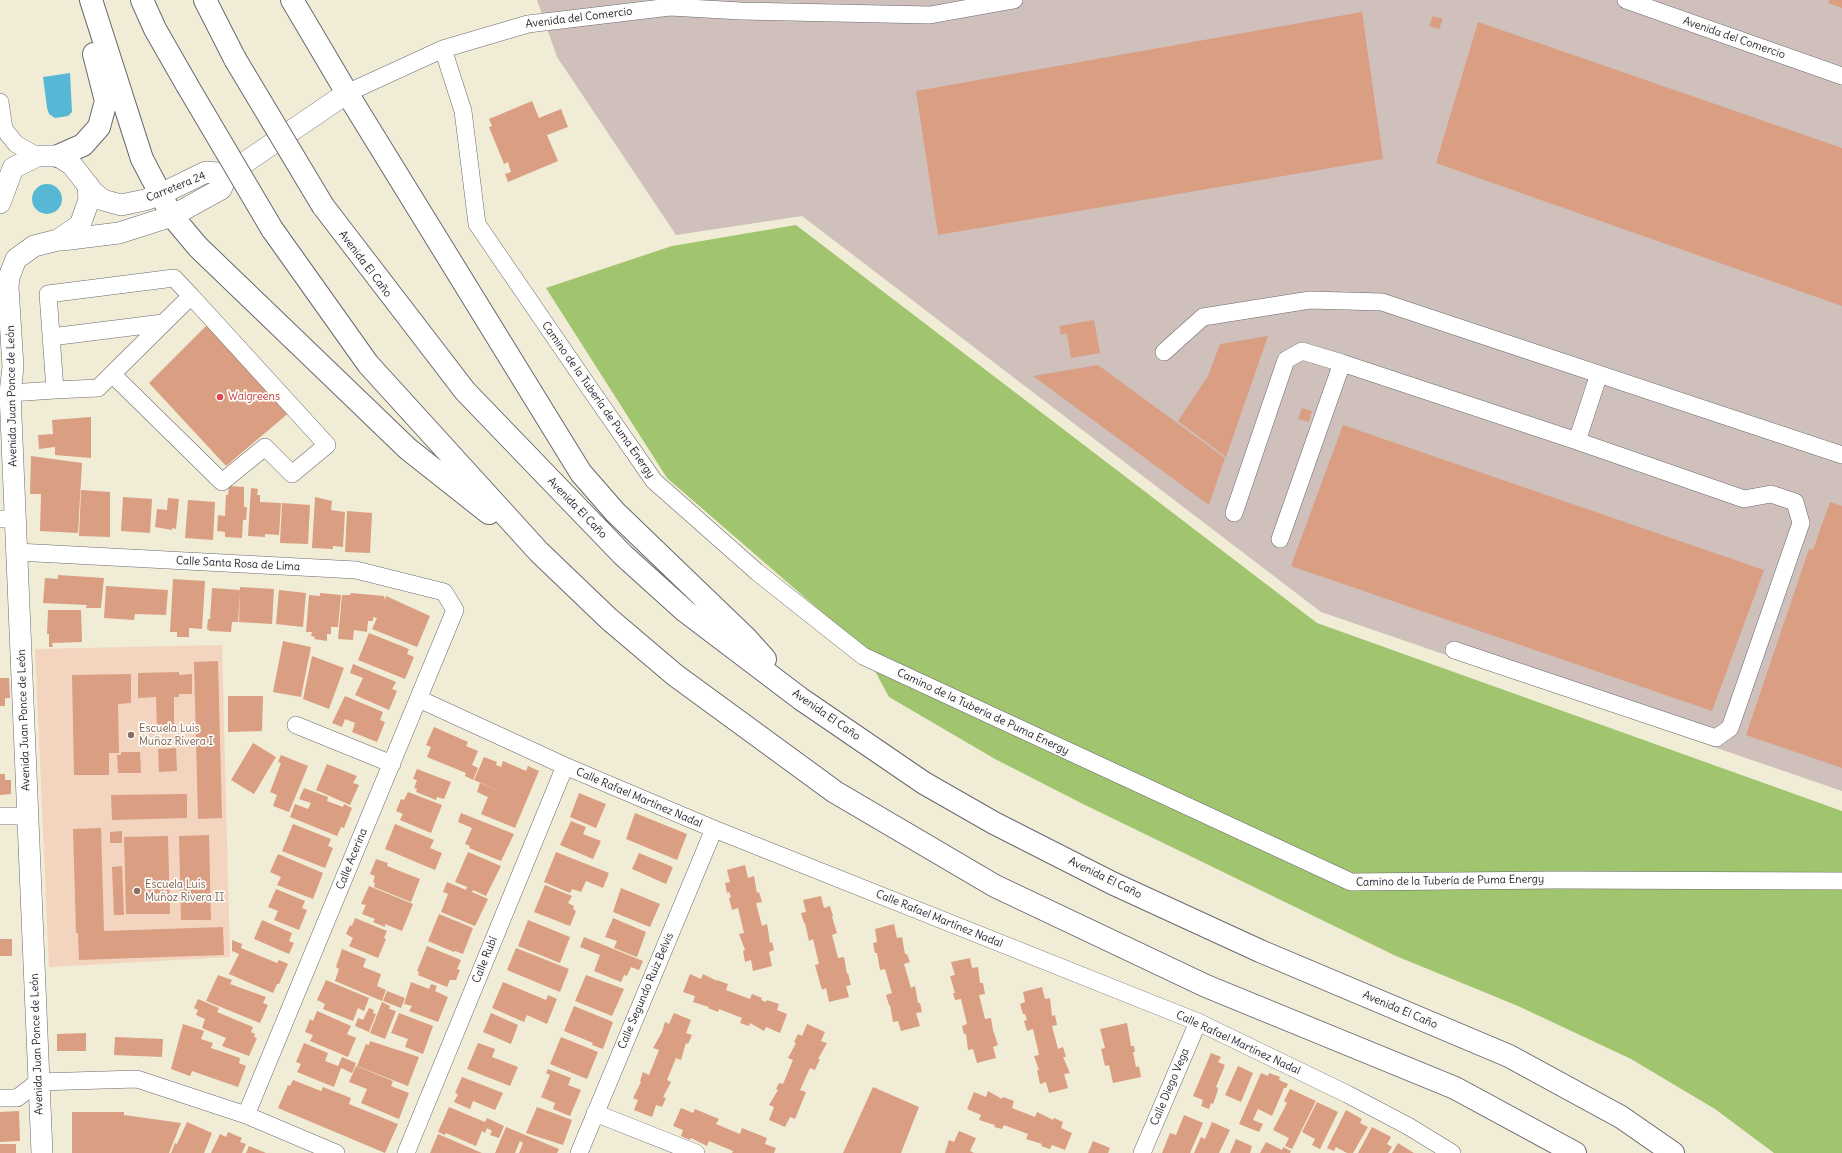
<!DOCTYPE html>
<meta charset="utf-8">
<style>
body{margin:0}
canvas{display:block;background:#f1ecd5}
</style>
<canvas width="1842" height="1153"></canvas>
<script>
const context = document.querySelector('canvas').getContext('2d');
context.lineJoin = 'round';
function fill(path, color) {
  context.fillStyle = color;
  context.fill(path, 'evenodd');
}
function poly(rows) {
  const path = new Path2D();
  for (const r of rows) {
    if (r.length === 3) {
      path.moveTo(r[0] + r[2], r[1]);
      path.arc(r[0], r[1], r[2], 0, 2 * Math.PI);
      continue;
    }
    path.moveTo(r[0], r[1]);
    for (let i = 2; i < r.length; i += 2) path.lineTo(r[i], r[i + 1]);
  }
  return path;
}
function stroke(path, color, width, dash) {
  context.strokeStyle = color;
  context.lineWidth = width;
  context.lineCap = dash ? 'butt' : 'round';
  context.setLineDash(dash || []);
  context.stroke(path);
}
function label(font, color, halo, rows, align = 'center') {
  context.font = font + ' Delius,sans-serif';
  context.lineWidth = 3.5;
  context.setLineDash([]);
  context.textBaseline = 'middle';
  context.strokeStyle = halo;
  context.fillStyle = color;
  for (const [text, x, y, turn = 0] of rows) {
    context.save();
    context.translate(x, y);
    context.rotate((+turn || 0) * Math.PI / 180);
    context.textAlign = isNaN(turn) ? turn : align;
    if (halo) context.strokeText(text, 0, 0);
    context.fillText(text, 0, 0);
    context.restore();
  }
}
const built = poly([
 [222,645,230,957,49,967,35,649]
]);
const industrial = poly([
 [537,0,1842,0,1842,791,1321,612,802,216,676,235,557,57]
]);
const green = poly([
 [796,225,1317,623,1842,811,1842,1153,1774,1153,1715,1109,1631,1059,1518,1006,1396,956,1083,804,995,759,889,697,862,647,667,478,546,288,672,246]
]);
const water = poly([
 [70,73,72,112,68,116,55,118,49,114,47,108,43,77],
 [47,199,15]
]);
const building = poly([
 [1829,0,1842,0,1842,8,1828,3],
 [1362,12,1383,159,938,235,916,91],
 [1433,16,1443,19,1439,29,1429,26],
 [1478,22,1842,148,1842,306,1436,163],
 [532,101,539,118,561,109,568,127,547,135,558,161,508,182,505,174,511,172,508,162,504,164,489,127,492,126,489,119],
 [1094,320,1100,353,1071,358,1067,333,1061,335,1059,326],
 [210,322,291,411,226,466,149,383],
 [1268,336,1226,457,1178,421,1208,376,1220,344],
 [1098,365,1225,458,1209,505,1033,376],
 [1302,408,1312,411,1309,422,1298,419],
 [91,417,91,458,55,455,55,447,39,449,38,435,53,434,52,420],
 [1343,425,1764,570,1712,711,1291,566],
 [31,456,82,463,78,533,40,531,41,494,30,494],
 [229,486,244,487,244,507,247,507,246,520,243,520,242,538,225,537,225,532,217,531,218,515,225,516,226,495,228,495],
 [251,488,258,489,257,495,260,495,260,502,281,503,279,535,265,534,265,537,248,536],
 [81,490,110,492,110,537,79,536],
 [123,497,152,499,150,533,121,531],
 [315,497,332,501,331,510,345,512,343,547,333,546,333,549,312,548],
 [168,498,179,499,176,529,172,528,172,530,155,527,157,509,167,510],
 [188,500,215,502,213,540,185,538],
 [1830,502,1842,506,1842,768,1746,735,1809,549,1813,550],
 [282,503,310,505,308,544,280,543],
 [347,511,372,513,370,553,345,552],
 [58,575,104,578,101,608,86,608,87,605,43,603,45,578,58,579],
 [173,579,205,581,202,629,189,628,189,637,177,637,177,632,170,632],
 [106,586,168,590,166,615,135,614,134,620,104,618],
 [240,587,274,589,272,624,239,622],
 [212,588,240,590,238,622,232,622,231,632,210,631,207,629,208,619,210,619],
 [279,590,306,593,303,627,276,624],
 [320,593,341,595,338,627,331,627,331,634,327,634,327,641,314,639,315,637,311,636,312,632,306,632,309,595,320,596],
 [351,593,384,596,385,600,386,596,430,616,417,647,372,629,377,618,373,617,373,621,368,621,367,632,354,630,353,640,338,639,342,595,350,595],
 [48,610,81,610,82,642,52,643,53,647,49,647,49,634,47,634],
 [369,633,409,649,407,654,414,657,405,679,358,660],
 [283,641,311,647,301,697,273,692],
 [312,656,344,668,329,709,303,699],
 [218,661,222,818,198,819,194,662],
 [353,664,396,682,392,689,397,691,389,710,355,695,363,678,350,673],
 [179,672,179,675,192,674,192,694,179,694,179,697,174,697,174,730,157,730,156,697,138,698,138,673],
 [131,674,131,703,118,704,119,753,109,753,109,775,74,775,72,675],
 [0,678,9,678,10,698,5,698,5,706,0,706],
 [228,696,263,696,262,731,228,732],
 [345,696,383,712,380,720,385,722,377,742,352,732,355,723,345,719,342,727,332,723],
 [434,727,468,742,466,746,478,751,472,765,478,768,473,780,465,776,466,773,427,757,431,747,426,745],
 [253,743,276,757,254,794,231,780],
 [176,748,177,771,159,772,158,749],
 [121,752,140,752,141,773,118,773,117,755,121,755],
 [281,755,308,766,289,812,273,806,277,795,270,792,281,763,278,762],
 [484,757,497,762,496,765,501,767,503,761,526,771,528,766,539,771,515,828,481,814,488,797,477,792,480,783,504,793,474,780],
 [327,764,357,776,353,783,359,785,350,805,316,790],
 [417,769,451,782,444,799,437,797,436,800,416,792,417,789,414,788,417,780,413,779],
 [0,774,5,774,5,780,11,780,11,794,0,795],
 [304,788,328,797,327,801,343,807,344,804,352,808,344,828,341,827,337,836,290,817,295,804,308,809,311,803,299,799],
 [408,792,442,805,431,833,400,820,403,814,396,811,401,799,404,800],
 [579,793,606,804,596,828,570,817],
 [187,794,187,818,112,820,111,795],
 [461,813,514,834,501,861,469,848,470,846,465,844,472,828,458,822],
 [635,813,687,834,677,860,626,839],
 [571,821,586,827,583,834,601,841,593,859,560,845],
 [293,824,331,839,328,846,333,848,325,868,282,851],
 [395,824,434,840,430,848,442,853,435,870,385,849],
 [101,828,104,931,223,927,224,955,79,960,78,933,76,933,73,829],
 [122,831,122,843,110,843,110,832],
 [209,835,211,920,181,920,179,836],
 [168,836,170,914,126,914,124,837],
 [468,852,501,866,486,896,473,890,472,892,488,899,475,926,441,912,448,894,443,892,447,882,466,890,467,887,455,882],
 [556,852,609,873,603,888,586,881,581,892,572,889,570,893,544,882],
 [639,853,673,867,666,884,632,869],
 [278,854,323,873,313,899,277,885,281,877,270,872],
 [376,859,388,863,387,866,420,879,411,902,374,887,375,883,373,882,375,876,370,874],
 [745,865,748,878,754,876,757,893,759,892,762,902,756,903,762,926,767,924,770,943,772,942,774,950,769,952,772,966,753,971,751,960,745,962,743,951,745,950,739,934,744,933,738,908,732,910,729,898,731,897,729,892,727,893,725,883,730,882,727,870],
 [122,866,124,915,114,915,112,867],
 [545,885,572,896,568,903,574,906,573,909,576,911,570,926,534,912],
 [369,886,413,904,402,931,385,924,385,927,373,922,375,919,362,914,366,905,361,904],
 [621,888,660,904,650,927,613,912],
 [276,889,305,901,302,908,307,910,299,930,274,920,278,911,268,907],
 [821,896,824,908,830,906,833,916,832,917,837,933,832,935,838,958,844,957,847,974,848,973,851,985,846,986,849,997,829,1002,826,988,822,990,815,965,819,964,813,939,809,941,805,923,804,923,801,913,806,912,803,900],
 [439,914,473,928,463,954,455,951,454,952,428,941],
 [355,918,387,931,384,938,386,939,378,958,349,946,353,938,346,934,350,925,352,926],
 [613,918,646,932,637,957,614,948,617,941,605,937],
 [262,920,292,933,289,941,294,943,289,954,254,939],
 [528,920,570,937,560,963,518,946],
 [894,924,897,938,902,937,905,954,907,954,910,962,904,964,911,988,915,986,918,1003,920,1003,922,1012,916,1013,920,1026,901,1031,898,1021,893,1022,890,1005,889,1005,886,995,892,993,885,969,880,970,877,953,875,953,873,943,877,942,875,929],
 [584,937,643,961,639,970,631,967,627,976,624,975,621,982,594,971,600,955,580,947],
 [0,939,12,939,12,956,0,956],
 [232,940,242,944,241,948,277,963,279,960,288,964,279,984,277,984,273,993,229,974,239,954,232,951],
 [427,946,461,960,457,969,460,970,456,980,450,980,447,987,418,975,419,972,417,971],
 [516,948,569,969,560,992,507,970],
 [342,949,366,959,363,967,381,974,377,986,386,990,382,1001,335,981,339,969,336,967],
 [970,958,972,968,978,967,980,983,983,983,985,994,979,995,985,1019,991,1018,993,1030,998,1045,993,1047,996,1058,977,1063,973,1049,968,1050,966,1034,964,1034,962,1026,967,1024,961,999,955,1000,953,993,955,993,950,976,955,975,951,962],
 [690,974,701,979,703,974,717,981,717,980,728,984,726,990,750,999,752,994,762,998,761,1000,766,1002,767,1000,779,1004,777,1010,787,1014,780,1033,766,1027,764,1031,750,1023,749,1026,740,1023,742,1018,719,1009,718,1012,708,1008,709,1007,693,1002,695,996,683,992],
 [218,975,232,980,230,984,266,997,263,1003,268,1005,260,1023,206,1001],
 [586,975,624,989,612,1016,575,1001],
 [326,980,369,998,364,1011,358,1008,353,1021,323,1009,325,1004,317,1000],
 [411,982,429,989,431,984,437,986,435,991,448,997,438,1022,409,1011,412,1006,404,1004],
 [503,982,546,1000,548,995,557,999,547,1024,527,1015,524,1022,492,1008],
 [1042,987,1045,999,1050,998,1052,1016,1055,1015,1057,1025,1052,1026,1058,1049,1063,1047,1066,1057,1063,1057,1070,1073,1064,1074,1068,1088,1049,1093,1046,1082,1040,1084,1037,1070,1039,1070,1034,1056,1039,1055,1033,1029,1027,1031,1024,1021,1027,1020,1025,1014,1023,1014,1020,1004,1025,1002,1023,992],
 [387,991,405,998,401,1008,383,1001],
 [198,999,219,1008,217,1012,253,1027,251,1032,255,1034,254,1037,257,1038,249,1056,222,1046,226,1038,202,1028,205,1019,196,1015,198,1010,194,1008],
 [382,1002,390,1006,389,1009,396,1011,385,1039,370,1033],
 [574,1006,613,1022,603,1049,592,1045,593,1043,564,1031],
 [369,1008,374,1010,373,1013,376,1014,369,1032,355,1026,358,1018,363,1020],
 [317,1011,351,1026,347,1034,356,1038,348,1057,310,1041,313,1035,305,1032,310,1019,313,1021],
 [399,1013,433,1026,423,1054,405,1047,408,1039,391,1033],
 [491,1013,518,1025,511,1044,483,1032],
 [674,1013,691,1020,686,1033,692,1035,688,1044,686,1043,681,1060,676,1058,667,1080,671,1082,663,1097,666,1098,662,1107,656,1105,652,1117,634,1110,638,1100,633,1098,641,1082,640,1081,643,1072,649,1075,659,1050,653,1048,662,1032,665,1022,669,1024],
 [1127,1023,1131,1046,1134,1046,1135,1052,1133,1052,1136,1067,1139,1066,1141,1077,1113,1083,1109,1065,1105,1066,1101,1049,1105,1048,1100,1029],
 [183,1024,204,1031,201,1039,213,1043,211,1048,240,1058,239,1063,246,1066,238,1087,192,1071,190,1076,171,1069],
 [807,1024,825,1032,821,1041,827,1043,818,1059,820,1059,815,1070,810,1068,800,1090,806,1092,795,1119,790,1117,785,1127,769,1120,774,1107,769,1105,778,1090,776,1089,779,1083,783,1084,793,1060,788,1058,796,1043,794,1042,798,1034,802,1036],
 [86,1033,86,1051,57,1051,57,1034],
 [115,1037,163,1039,162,1057,114,1055],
 [561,1037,598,1052,587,1079,550,1064],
 [370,1041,419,1057,408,1086,357,1066,366,1044,369,1045],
 [304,1043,328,1053,325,1061,338,1066,342,1057,356,1063,352,1073,341,1068,334,1087,297,1072,301,1064,296,1062],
 [478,1043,495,1049,492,1057,518,1067,510,1086,467,1069],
 [1211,1053,1221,1057,1218,1062,1225,1065,1216,1087,1218,1088,1217,1093,1213,1104,1211,1103,1209,1109,1201,1106,1203,1100,1193,1096],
 [356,1066,393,1081,391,1086,409,1093,399,1119,361,1103,367,1089,349,1082],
 [1238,1066,1253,1073,1241,1102,1225,1095],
 [548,1069,571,1078,568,1085,581,1090,570,1116,553,1109,555,1103,541,1097,550,1075,546,1073],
 [1261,1073,1268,1076,1269,1073,1280,1077,1279,1080,1288,1084,1286,1088,1284,1088,1272,1116,1258,1109,1253,1120,1263,1124,1259,1132,1239,1124],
 [462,1077,503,1093,495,1110,473,1101,470,1109,454,1102,458,1094,455,1093],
 [293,1080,321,1091,323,1087,351,1098,349,1104,398,1124,385,1153,278,1108,288,1085,290,1086],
 [873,1087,919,1107,901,1153,843,1153],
 [1290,1089,1316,1101,1292,1149,1285,1146,1289,1138,1273,1130,1287,1103,1284,1101],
 [988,1091,1002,1099,1003,1097,1014,1101,1012,1108,1035,1117,1037,1112,1053,1120,1054,1118,1063,1122,1061,1128,1072,1133,1065,1150,1052,1145,1050,1149,1041,1146,1042,1144,1026,1139,1028,1134,1004,1125,1002,1129,994,1127,995,1125,979,1120,981,1115,967,1109,974,1092,986,1097],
 [1317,1102,1338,1112,1320,1149,1312,1145,1315,1139,1302,1132],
 [449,1107,485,1122,487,1118,504,1126,499,1138,490,1135,492,1131,487,1128,485,1133,482,1131,476,1146,446,1133,445,1135,438,1132],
 [537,1107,572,1120,563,1145,526,1133],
 [681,1108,693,1113,695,1109,719,1119,716,1124,740,1134,742,1128,767,1138,765,1144,776,1148,774,1153,732,1153,733,1151,709,1141,707,1146,691,1138,690,1140,681,1136,683,1130,673,1126],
 [1346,1110,1362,1119,1360,1123,1368,1127,1353,1153,1347,1153,1336,1147,1334,1151,1327,1148],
 [19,1111,20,1141,0,1142,0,1112],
 [72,1112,124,1112,124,1115,181,1123,169,1153,72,1153],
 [1184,1115,1203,1123,1190,1153,1162,1153,1170,1133,1176,1135],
 [187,1122,212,1133,204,1153,171,1153,175,1143,177,1144],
 [1212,1122,1230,1130,1219,1153,1194,1153,1201,1137,1205,1139],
 [506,1127,559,1149,557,1153,519,1153,523,1143,520,1141,515,1153,495,1153],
 [1372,1127,1391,1137,1387,1144,1392,1147,1388,1153,1358,1153],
 [959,1131,976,1138,970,1151,974,1153,945,1153,949,1140,954,1142],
 [228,1132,242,1138,240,1142,246,1144,242,1153,211,1153,220,1134,226,1137],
 [438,1134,482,1153,430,1153],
 [1236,1139,1252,1146,1250,1153,1230,1153],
 [1093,1141,1110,1148,1108,1153,1088,1153],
 [1266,1142,1282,1150,1283,1147,1291,1151,1290,1153,1260,1153],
 [1398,1143,1414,1153,1392,1153],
 [0,1144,16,1144,16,1153,0,1153],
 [249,1146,266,1153,246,1153]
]);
const minor = poly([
 [1626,0,1842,76],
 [443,49,463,111,477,224,588,386,654,481,757,572,863,656,1351,882,1556,880,1842,881],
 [347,93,443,49,528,24,670,7,741,11,930,15,1014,0],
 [0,102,4,129,16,144,37,156],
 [51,337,163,323],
 [1164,352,1203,317,1310,300,1382,302,1842,455],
 [112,374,222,482,265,447,292,474,327,445,191,296],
 [10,393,55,390,98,388,191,296,174,278,48,294,55,390],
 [1234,513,1286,360,1302,351,1342,363,1577,441,1599,374],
 [0,519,16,519],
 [1280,539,1342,363],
 [17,552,356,570,444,592,455,610,246,1115],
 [1454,650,1716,738,1730,728,1801,523,1795,502,1771,494,1744,499,1577,441],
 [419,699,565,766,714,829,1198,1022,1347,1094,1408,1126,1452,1153],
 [296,725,392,764],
 [0,816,27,816],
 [0,1098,17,1098,38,1082,137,1079,246,1115,336,1153],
 [595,1113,696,1153],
 [406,1153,565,766],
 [579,1153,714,829],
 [1142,1153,1198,1022]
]);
const major = poly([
 [228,174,347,93],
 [0,203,13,168,37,156,58,156,72,165,93,192,103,200,121,205,145,200,161,194,206,172,228,174],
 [62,240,119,233,172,216,221,189,228,174],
 [42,1153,10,393,13,367,8,287,9,277,16,259,34,246,58,240,80,225,89,200,88,185]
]);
const highway = poly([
 [91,0,142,159,172,216,198,247,408,449,489,513],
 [142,0,155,29,187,85],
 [205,0,235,59],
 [292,0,347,93,581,473,615,512,747,639,765,659],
 [58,156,83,145,99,127,106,101,94,54],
 [323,206,465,391,623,555,685,611,801,699,924,783,994,823,1112,883,1260,951,1509,1056,1621,1117,1673,1153],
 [272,229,368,364,539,552,609,619,675,675,835,792,995,886,1206,986,1455,1088,1575,1153]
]);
const highwayBridge = poly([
 [235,59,323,206],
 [187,85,272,229]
]);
const markers = [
 [220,397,4,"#e0444e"],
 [131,735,4,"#8d6e63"],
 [137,891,4,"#8d6e63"]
];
const streetNames = [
 ["Avenida del Comercio",579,18,-7],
 ["Avenida del Comercio",1734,38,19],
 ["Carretera 24",176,187,-22],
 ["Avenida El Caño",365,264,53],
 ["Avenida Juan Ponce de León",12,396,-91],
 ["Camino de la Tubería de Puma Energy",598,400,55],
 ["Avenida El Caño",577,508,46],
 ["Calle Santa Rosa de Lima",238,564,3],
 ["Camino de la Tubería de Puma Energy",983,712,25],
 ["Avenida El Caño",826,715,35],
 ["Avenida Juan Ponce de León",24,720,-92],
 ["Calle Rafael Martínez Nadal",639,798,23],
 ["Calle Acerina",352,859,-68],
 ["Avenida El Caño",1105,878,26],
 ["Camino de la Tubería de Puma Energy",1450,881,-1],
 ["Calle Rafael Martínez Nadal",939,919,22],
 ["Calle Rubí",485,960,-68],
 ["Calle Segundo Ruiz Belvis",646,991,-67],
 ["Avenida El Caño",1400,1010,23],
 ["Calle Rafael Martínez Nadal",1238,1043,25],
 ["Avenida Juan Ponce de León",37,1044,-92],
 ["Calle Diego Vega",1170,1087,-67]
];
const healthNames = [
 ["Walgreens",228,397]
];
const educationNames = [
 ["Escuela Luis",139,729],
 ["Muñoz Rivera I",139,742],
 ["Escuela Luis",145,885],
 ["Muñoz Rivera II",145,898]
];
fill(built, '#f3d4bf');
fill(industrial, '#cfc0bb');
fill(green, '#a1c46e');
fill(water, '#56b8d4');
fill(building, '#da9e82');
stroke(minor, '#6a6971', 18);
stroke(major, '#6a6971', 22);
stroke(highway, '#6a6971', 24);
stroke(minor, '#fff', 17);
stroke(major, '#fff', 21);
stroke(highway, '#fff', 22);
stroke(highwayBridge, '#6a6971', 24, []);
stroke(highwayBridge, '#fff', 22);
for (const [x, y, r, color] of markers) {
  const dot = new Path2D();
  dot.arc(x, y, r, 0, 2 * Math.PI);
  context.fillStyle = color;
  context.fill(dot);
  stroke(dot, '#fdfcf7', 1.5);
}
label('11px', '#22223b', '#fdfcf7', streetNames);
label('11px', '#be3a42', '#fdfcf7', healthNames, 'left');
label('11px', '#785e54', '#fdfcf7', educationNames, 'left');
</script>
